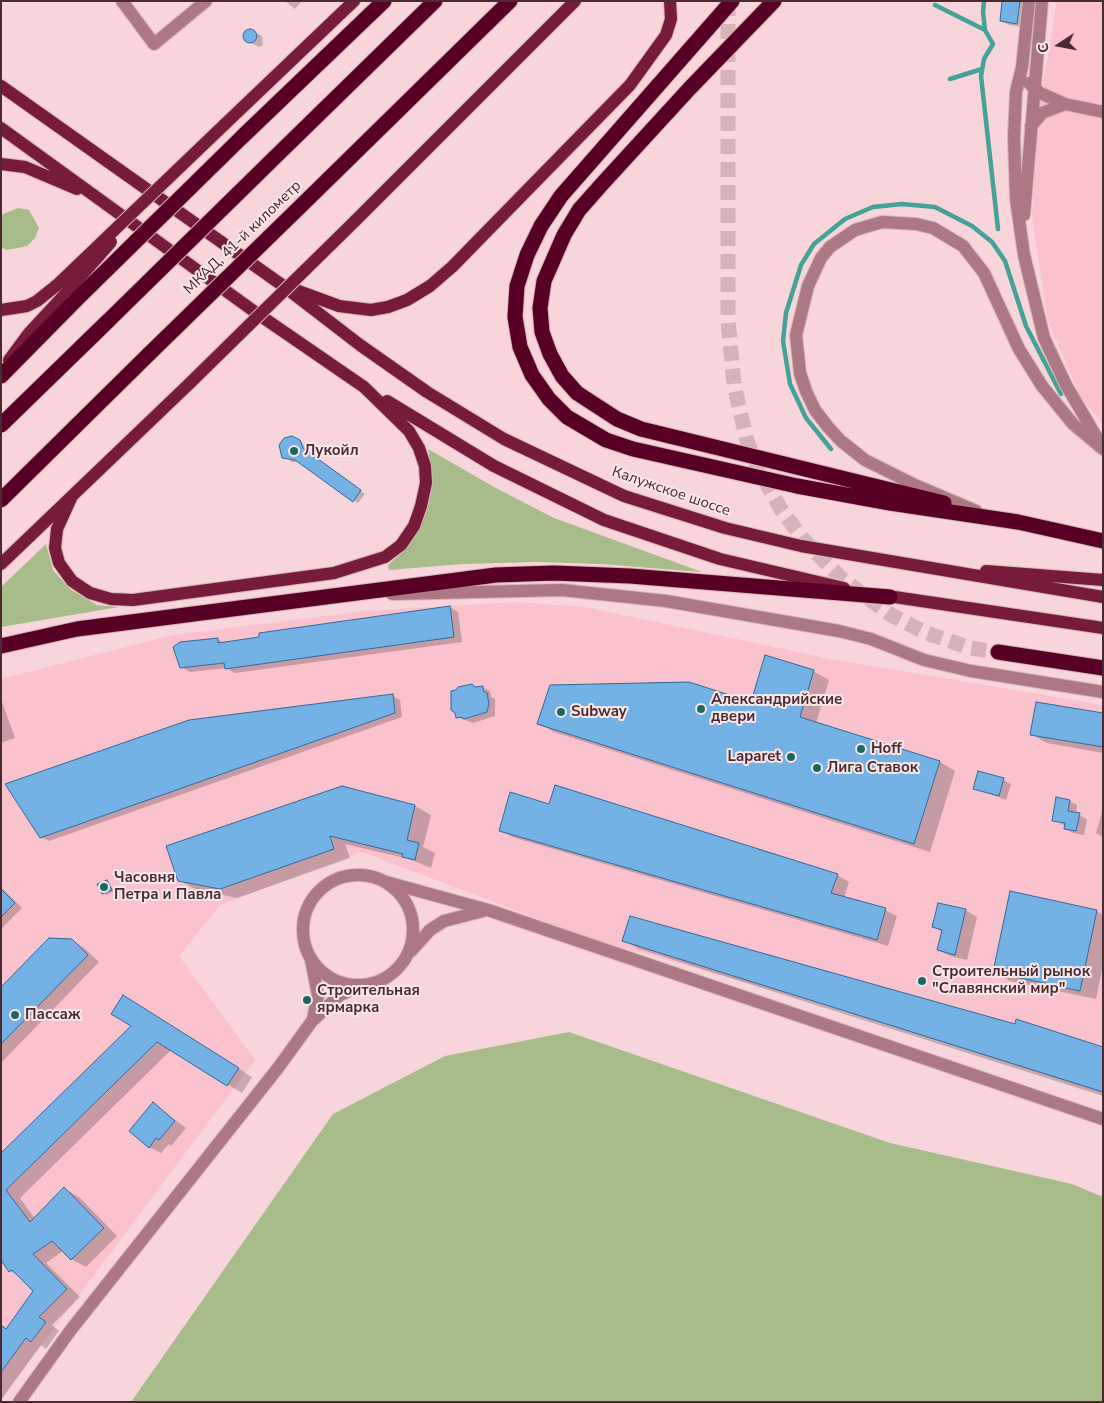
<!DOCTYPE html>
<meta charset="utf-8">
<style>
body{margin:0}
#map{position:relative;width:1104px;height:1403px;overflow:hidden;background:#f7d5db;font-family:"Nunito Sans",sans-serif}
canvas{display:block}
.frame{position:absolute;inset:0;border:2px solid #4b2b32;pointer-events:none}
.north{position:absolute;left:1034px;top:20px;width:50px;height:50px;-webkit-text-stroke:4px #f9e7ea;paint-order:stroke;rotate:259deg;font-size:14px;font-weight:700;line-height:20px;text-align:center;color:#4b2b32}
.north::after{content:'';display:block;margin:auto;width:18px;height:22px;background:#4b2b32;clip-path:polygon(50% 0,100% 100%,50% 72%,0 100%)}
</style>
<div id="map">
<canvas width="1104" height="1403"></canvas>
<div class="frame"></div>
<div class="north">С</div>
</div>
<script>
const context = document.querySelector('canvas').getContext('2d');
context.lineJoin = 'round';
function fill(path, color) {
  context.fillStyle = color;
  context.fill(path, 'evenodd');
}
function poly(rows) {
  const path = new Path2D();
  for (const r of rows) {
    if (r.length === 3) {
      path.moveTo(r[0] + r[2], r[1]);
      path.arc(r[0], r[1], r[2], 0, 2 * Math.PI);
      continue;
    }
    path.moveTo(r[0], r[1]);
    for (let i = 2; i < r.length; i += 2) path.lineTo(r[i], r[i + 1]);
  }
  return path;
}
function stroke(path, color, width, dash) {
  context.strokeStyle = color;
  context.lineWidth = width;
  context.lineCap = dash ? 'butt' : 'round';
  context.setLineDash(dash || []);
  context.stroke(path);
}
function label(font, color, halo, rows, align = 'center') {
  context.font = font + ' "Nunito Sans",sans-serif';
  context.lineWidth = 4;
  context.setLineDash([]);
  context.textBaseline = 'middle';
  context.strokeStyle = halo;
  context.fillStyle = color;
  for (const [text, x, y, turn = 0] of rows) {
    context.save();
    context.translate(x, y);
    context.rotate((+turn || 0) * Math.PI / 180);
    context.textAlign = isNaN(turn) ? turn : align;
    if (halo) context.strokeText(text, 0, 0);
    context.fillText(text, 0, 0);
    context.restore();
  }
}
const built = poly([
 [1057,1,1103,1,1103,424,1080,396,1048,321,1032,217,1037,119],
 [516,602,585,607,831,659,1103,705,1103,1094,829,1006,589,938,362,852,220,905,179,956,255,1060,1,1399,1,679,173,635,365,611]
]);
const green = poly([
 [18,208,29,210,39,228,35,238,27,246,7,250,1,247,1,215],
 [428,449,494,487,554,518,702,572,600,564,534,562,463,564,389,570,388,565,406,549,419,530,427,509,432,487,431,467],
 [46,544,53,570,70,589,97,605,119,607,1,627,1,587],
 [569,1032,890,1143,1072,1184,1103,1197,1103,1402,131,1402,333,1114,445,1056]
]);
const shadow = poly([
 [285,1,300,1,301,2,295,9],
 [1004,1,1028,1,1025,27,1009,25,1001,21],
 [249,30,262,36,263,45,259,47,247,41,244,37],
 [296,438,301,441,308,452,365,494,358,503,300,462,292,462,281,453,280,446],
 [450,607,458,612,462,642,235,673,226,668,190,672,181,667,217,639,224,643],
 [813,671,829,680,816,723,940,762,955,771,930,852,554,732,538,723,752,703],
 [482,687,490,691,491,697,495,699,495,716,473,723,457,717,476,688],
 [393,696,400,700,402,717,49,841,41,837],
 [1,699,15,738,1,743],
 [1103,714,1103,753,1047,743,1031,734],
 [1003,780,1011,784,1006,800,974,788],
 [342,787,415,806,431,815,423,847,435,853,431,868,409,859,345,844,350,858,237,898,195,889,179,880],
 [1069,801,1077,805,1076,814,1087,819,1084,835,1073,833,1066,829,1066,826,1053,820],
 [549,805,837,875,849,882,844,898,885,910,897,916,888,946,512,837,500,830],
 [1103,808,1103,837,1096,833],
 [107,881,114,891,106,895,103,893],
 [1,887,22,908,1,929],
 [965,910,977,917,967,960,950,956,938,950,942,932,933,926],
 [1096,911,1103,915,1103,965,1096,999,1010,981,994,972],
 [72,940,84,948,99,962,1,1063,1,988],
 [624,940,1015,1026,1103,1048,1103,1096,639,949],
 [137,1005,252,1077,242,1093,171,1050,20,1198,35,1219,65,1189,79,1197,117,1236,86,1267,71,1259,63,1251,46,1263,80,1297,52,1325,59,1331,46,1349,41,1345,1,1400,1,1326,7,1329,35,1291,21,1277,10,1271,1,1155,133,1026],
 [153,1104,186,1128,171,1146,169,1144,161,1153,149,1147]
]);
const stream = poly([
 [984,1,983,12,985,30,993,44,984,59,981,76,998,229],
 [935,5,985,30],
 [950,79,982,69],
 [831,449,806,418,790,384,783,341,786,313,801,265,814,244,845,219,873,207,902,204,935,207,972,226,992,242,1005,261,1026,326,1061,394]
]);
const building = poly([
 [1002,1,1020,1,1017,24,1000,21,1002,1],
 [250,36,7],
 [292,436,300,440,303,448,361,490,353,502,295,460,282,458,279,445,284,438,292,436],
 [450,606,454,637,225,669,224,663,180,668,173,647,180,642,218,638,218,643,259,637,259,633,450,606],
 [765,655,814,670,800,717,940,761,914,844,537,724,550,685,689,682,751,702,765,655],
 [472,684,475,687,483,686,483,691,487,693,489,704,487,712,464,719,461,717,456,718,455,713,451,710,451,691,456,690,458,687,472,684],
 [393,694,395,713,40,838,5,784,189,720,393,694],
 [1036,702,1103,713,1103,747,1030,735,1036,702],
 [978,771,1004,778,999,796,973,789,978,771],
 [555,785,838,874,831,893,886,908,877,940,499,831,510,792,549,804,555,785],
 [342,786,415,805,407,840,419,843,415,860,402,857,403,854,330,836,334,849,220,889,178,881,166,846,342,786],
 [1056,797,1070,800,1068,811,1080,813,1076,831,1064,829,1065,823,1052,821,1056,797],
 [107,880,112,890,102,894,97,884,107,880],
 [1,889,15,903,1,917,1,889],
 [1010,891,1097,910,1080,991,993,972,1010,891],
 [938,903,966,909,955,955,937,950,942,930,932,927,938,903],
 [630,916,1015,1024,1016,1019,1103,1047,1103,1092,622,941,630,916],
 [49,938,72,939,88,955,1,1044,1,987,49,938],
 [123,995,239,1068,227,1086,157,1042,6,1190,30,1222,64,1187,104,1228,71,1260,52,1241,33,1254,67,1289,39,1317,46,1322,31,1342,26,1338,1,1372,1,1325,6,1329,33,1291,12,1270,9,1272,1,1260,1,1153,131,1026,111,1014,123,995],
 [153,1102,175,1121,159,1140,156,1138,149,1148,129,1131,153,1102]
]);
const highwayTunnel = poly([
 [728,1,728,320,734,385,747,441,760,472,782,511,803,539,841,578,891,615,924,632,970,648,998,652]
]);
const minor = poly([
 [122,1,154,44,206,1],
 [1029,1,1022,67,1016,92,1014,137,1016,199,1024,255,1044,338,1066,385,1100,443],
 [1029,83,1040,93,1065,104,1103,112],
 [1031,126,1042,113,1065,104],
 [1024,215,1042,1],
 [976,511,915,485,865,460,841,441,828,427,815,410,806,391,800,373,796,335,808,286,821,258,830,247,855,230,882,222,916,224,933,228,963,246,984,273,1019,349,1042,386,1073,424,1103,449],
 [392,594,562,590,666,601,839,631,871,639,924,660,971,671,1103,692],
 [358,930,55],
 [386,882,488,910,1103,1119],
 [411,951,430,930,444,921,483,911],
 [311,960,318,995,313,1019],
 [19,1402,70,1331,278,1068,312,1021,340,995,362,985]
]);
const major = poly([
 [1,86,282,285,339,306,371,310,388,307,407,300,430,286,452,267,630,85,666,35,671,19,670,1],
 [224,125,354,1],
 [1,128,255,312,364,387,409,431,419,448,425,466,426,483,421,506,414,526,401,545,385,557,334,573,133,600,111,599,90,593,72,581,59,563,55,548,57,529,72,496],
 [1,164,25,167,77,189],
 [355,221,575,1],
 [282,285,360,345,427,392,504,439,624,496,725,528,801,546,1103,597],
 [1,310,27,306,37,301,57,285],
 [9,360,29,333,67,292],
 [387,401,494,466,604,520,720,559,844,588],
 [1,564,190,383],
 [986,571,1103,580],
 [881,595,1103,628]
]);
const highway = poly([
 [732,1,561,196,541,226,527,255,517,286,515,317,520,347,532,375,549,399,567,417,606,440,633,449,797,486,890,503,1018,522,1103,541],
 [774,1,690,88,602,184,579,210,564,235,544,281,540,308,542,332,550,354,562,376,577,393,617,419,641,429,944,503],
 [242,137,384,1],
 [268,164,435,1],
 [309,198,510,1],
 [1,376,77,299],
 [1,425,109,320],
 [1,500,149,354],
 [1,646,77,629,496,575,554,573,630,576,890,597],
 [998,652,1103,668]
]);
const majorBridge = poly([
 [57,285,224,125],
 [67,292,111,242],
 [190,383,355,221]
]);
const highwayBridge = poly([
 [77,299,242,137],
 [109,320,268,164],
 [149,354,309,198]
]);
const markers = [
 [294,451,5,"#1d6760"],
 [701,709,5,"#1d6760"],
 [561,712,5,"#1d6760"],
 [861,749,5,"#1d6760"],
 [791,757,5,"#1d6760"],
 [817,768,5,"#1d6760"],
 [104,887,5,"#1d6760"],
 [922,981,5,"#1d6760"],
 [307,1000,5,"#1d6760"],
 [15,1015,5,"#1d6760"]
];
const streetNames = [
 ["МКАД, 41-й километр",243,238,-44],
 ["Калужское шоссе",671,492,19]
];
const poiNames = [
 ["Лукойл",304,451],
 ["Александрийские",711,700],
 ["двери",711,717],
 ["Subway",571,712],
 ["Hoff",871,749],
 ["Laparet",781,757,"right"],
 ["Лига Ставок",827,768],
 ["Часовня",114,878],
 ["Петра и Павла",114,895],
 ["Строительный рынок",932,972],
 ["\"Славянский мир\"",932,989],
 ["Строительная",317,991],
 ["ярмарка",317,1008],
 ["Пассаж",25,1015]
];
fill(built, '#f9c2cd');
fill(green, '#a8bc89');
fill(shadow, '#0003');
stroke(stream, '#44a298', 4.5);
fill(building, '#74b1e4');
stroke(building, '#2f6b9b', 1);
stroke(highwayTunnel, '#d5b3b9', 15, [15, 8]);
stroke(minor, '#d5b3b9', 14);
stroke(major, '#d5b3b9', 14);
stroke(highway, '#d5b3b9', 17);
stroke(minor, '#ac7883', 12);
stroke(major, '#761b3a', 12);
stroke(highway, '#570024', 15);
stroke(majorBridge, '#d5b3b9', 14, []);
stroke(highwayBridge, '#d5b3b9', 17, []);
stroke(majorBridge, '#761b3a', 12);
stroke(highwayBridge, '#570024', 15);
for (const [x, y, r, color] of markers) {
  const dot = new Path2D();
  dot.arc(x, y, r, 0, 2 * Math.PI);
  context.fillStyle = color;
  context.fill(dot);
  stroke(dot, '#f9e7ea', 2);
}
label('15px', '#4b2b32', '#f9e7ea', streetNames);
label('bold 15px', '#4b2b32', '#f9e7ea', poiNames, 'left');
</script>
